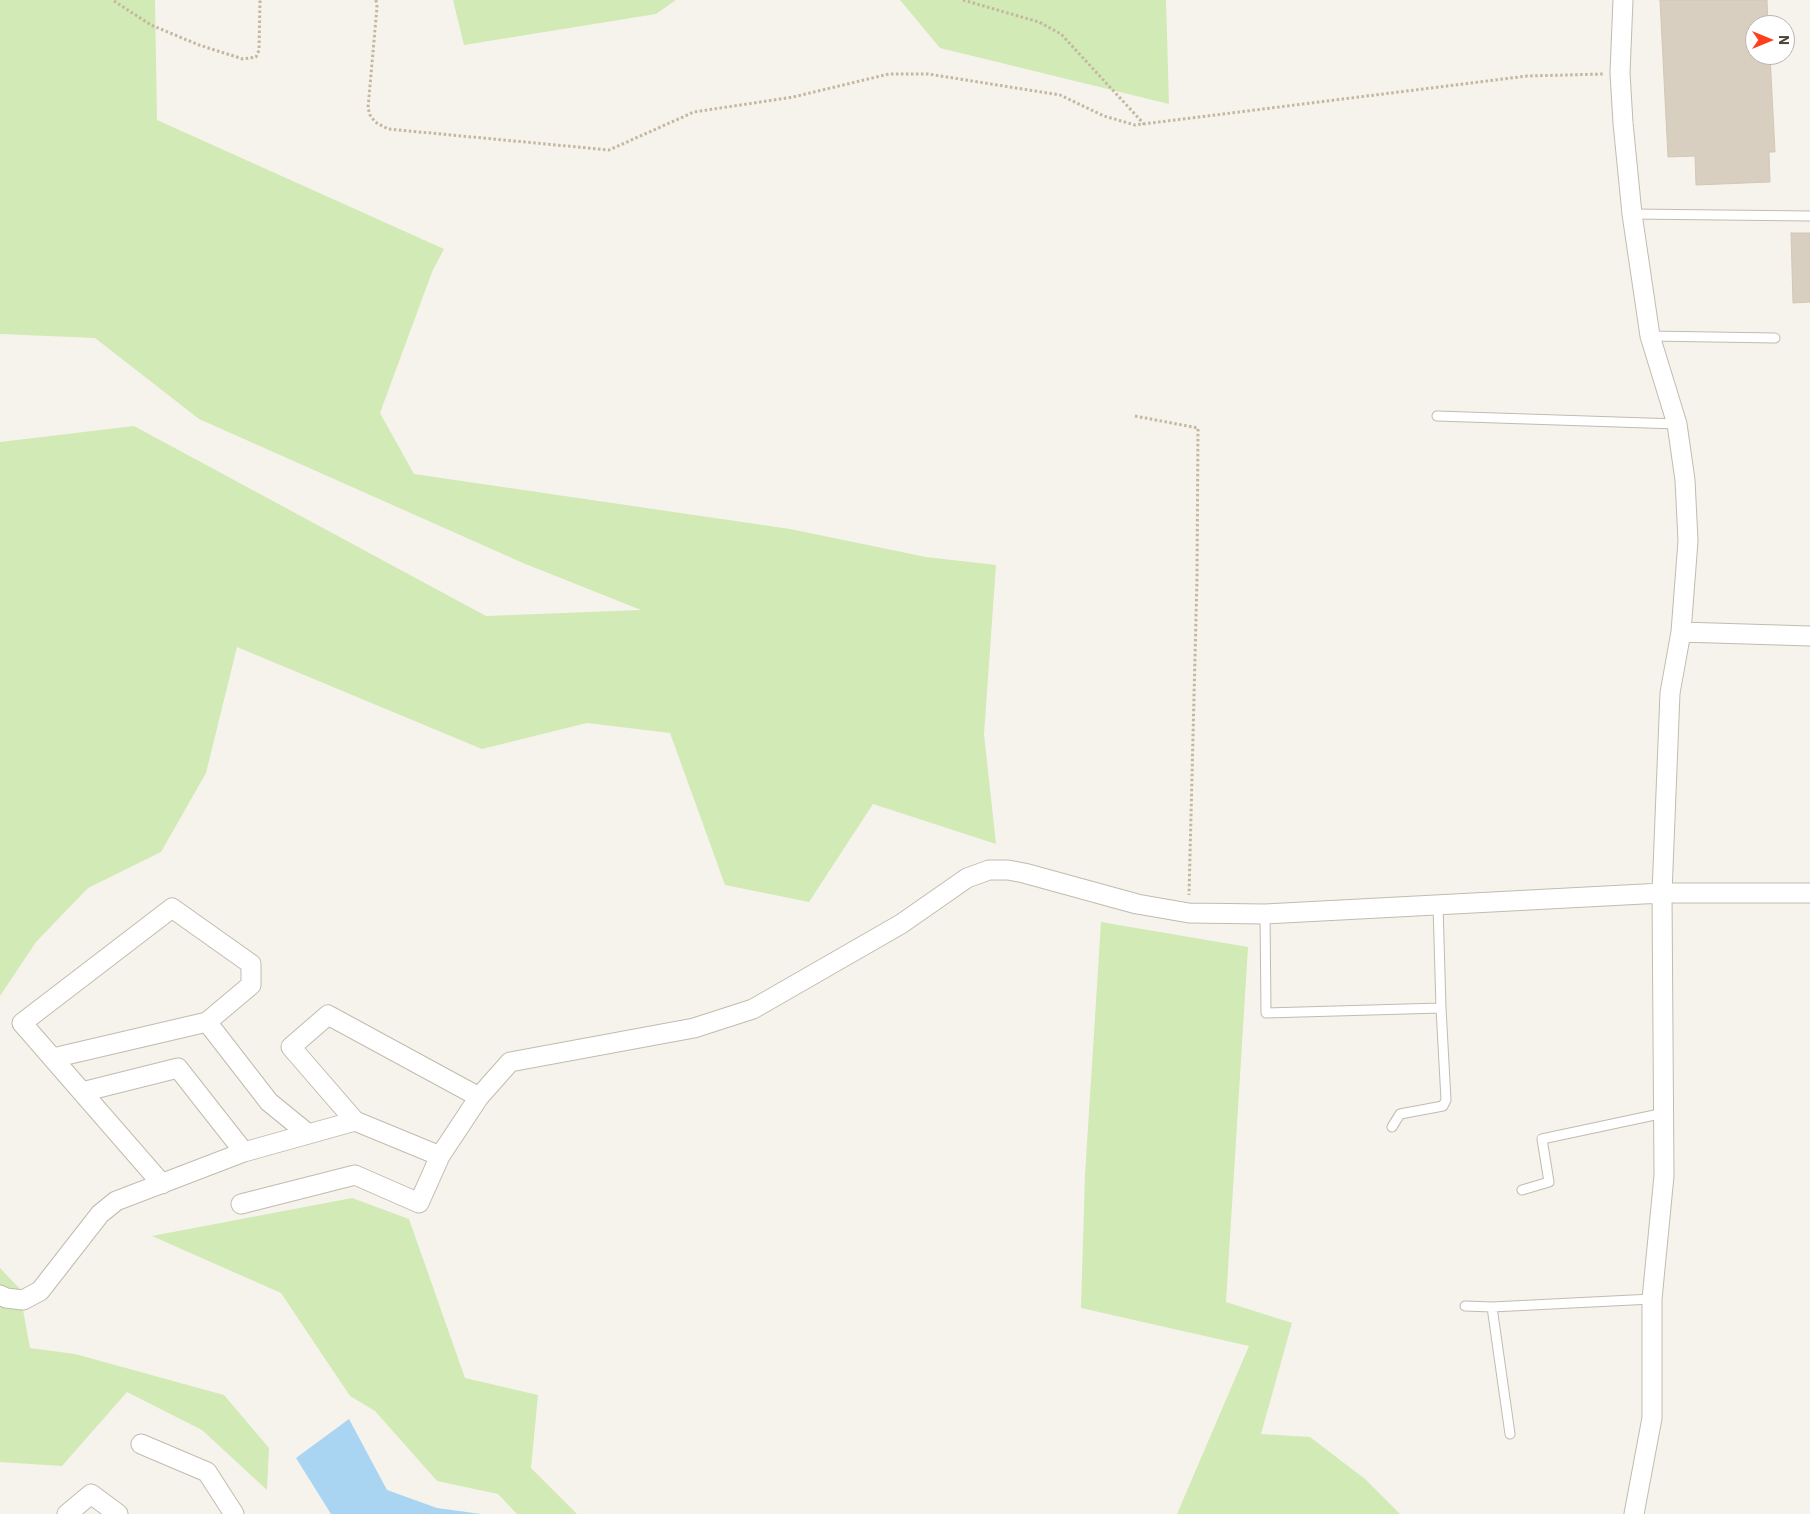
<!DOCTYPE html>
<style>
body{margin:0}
#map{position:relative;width:1810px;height:1514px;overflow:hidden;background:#f6f3ec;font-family:"IBM Plex Sans",sans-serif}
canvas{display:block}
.north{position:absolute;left:1745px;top:15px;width:50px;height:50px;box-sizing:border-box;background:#fff;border:1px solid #b7b4b0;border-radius:50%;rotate:90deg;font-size:14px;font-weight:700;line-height:20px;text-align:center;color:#4b4439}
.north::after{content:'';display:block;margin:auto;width:18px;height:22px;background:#fc3f1d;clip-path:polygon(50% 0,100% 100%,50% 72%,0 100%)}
</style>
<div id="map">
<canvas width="1810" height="1514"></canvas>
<div class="north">N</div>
</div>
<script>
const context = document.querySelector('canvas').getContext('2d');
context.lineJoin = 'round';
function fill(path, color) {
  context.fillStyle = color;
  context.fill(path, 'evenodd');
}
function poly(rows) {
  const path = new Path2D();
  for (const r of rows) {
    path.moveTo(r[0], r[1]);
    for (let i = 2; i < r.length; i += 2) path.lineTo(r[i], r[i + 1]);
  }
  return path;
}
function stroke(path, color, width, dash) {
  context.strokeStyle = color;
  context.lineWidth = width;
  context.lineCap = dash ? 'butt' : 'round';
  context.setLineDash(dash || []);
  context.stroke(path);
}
const green = poly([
 [0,0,155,0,157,120,444,249,432,272,380,413,414,474,790,529,926,557,996,565,984,734,996,844,873,804,809,902,725,885,670,733,587,723,482,749,237,647,206,773,161,852,88,888,36,942,0,996,0,442,134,426,486,616,641,610,523,563,199,419,95,338,0,334],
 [453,0,676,0,656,14,464,45],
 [900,0,1166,0,1169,104,940,48],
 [1101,922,1248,947,1226,1302,1292,1323,1261,1434,1310,1437,1365,1479,1400,1514,1177,1514,1249,1346,1081,1308,1085,1175],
 [352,1198,409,1219,465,1378,538,1395,531,1468,577,1514,517,1514,498,1494,437,1481,375,1411,350,1396,281,1293,152,1236],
 [0,1268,19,1288,30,1348,75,1354,224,1395,269,1448,267,1490,202,1430,127,1392,62,1466,0,1462]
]);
const water = poly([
 [349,1419,387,1490,437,1508,481,1514,331,1514,296,1458]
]);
const building = poly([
 [1660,0,1767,0,1768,25,1755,25,1755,55,1770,55,1775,152,1769,152,1770,182,1696,185,1695,156,1668,157,1660,0],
 [1791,233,1810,233,1810,302,1793,303,1791,233]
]);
const path = poly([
 [376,0,377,7,368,108,370,115,375,122,388,129,609,150,694,112,793,97,889,74,928,74,1060,95,1104,116,1135,125,1527,76,1604,74],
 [963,0,1039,22,1061,34,1144,124],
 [114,1,151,25,199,45,243,59,256,57,259,50,260,0],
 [1135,416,1198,428,1197,578,1189,895]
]);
const service = poly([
 [1632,214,1810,216],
 [1650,336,1775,338],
 [1437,416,1677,424],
 [1265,914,1266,1013,1441,1008,1438,905],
 [1392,1127,1400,1114,1443,1106,1446,1100,1441,1008],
 [1522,1190,1549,1182,1542,1139,1664,1113],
 [1465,1306,1492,1307,1652,1299],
 [1492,1307,1510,1434]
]);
const minor = poly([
 [1623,0,1620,73,1623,123,1632,214,1650,336,1677,424,1685,480,1688,541,1681,632,1670,693,1662,893,1664,1176,1652,1299,1652,1418,1634,1514],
 [1681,632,1810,636],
 [207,1022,269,1102,307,1133],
 [53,1058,207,1022,251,985,251,964,172,908,22,1023,162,1184],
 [82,1092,178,1068,244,1152],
 [355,1121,291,1047,328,1015,479,1097],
 [241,1204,355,1175,419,1203,440,1156,479,1097,510,1062,694,1028,753,1009,901,924,967,878,989,870,1008,870,1024,873,1137,904,1189,913,1265,914,1662,893,1810,893],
 [0,1295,6,1298,23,1300,40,1291,100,1214,116,1201,244,1152,355,1121,440,1156],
 [141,1444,207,1472,234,1514],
 [67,1514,91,1494,118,1514]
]);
fill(green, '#d2eab5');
fill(water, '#a9d4f2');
fill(building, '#d8cfc1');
stroke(building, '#d3c7b4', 1);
stroke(service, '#c2bbae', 11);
stroke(minor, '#c2bbae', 21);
stroke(path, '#c4b79f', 3, [2.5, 2.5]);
stroke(service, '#fff', 9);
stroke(minor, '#fff', 19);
</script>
